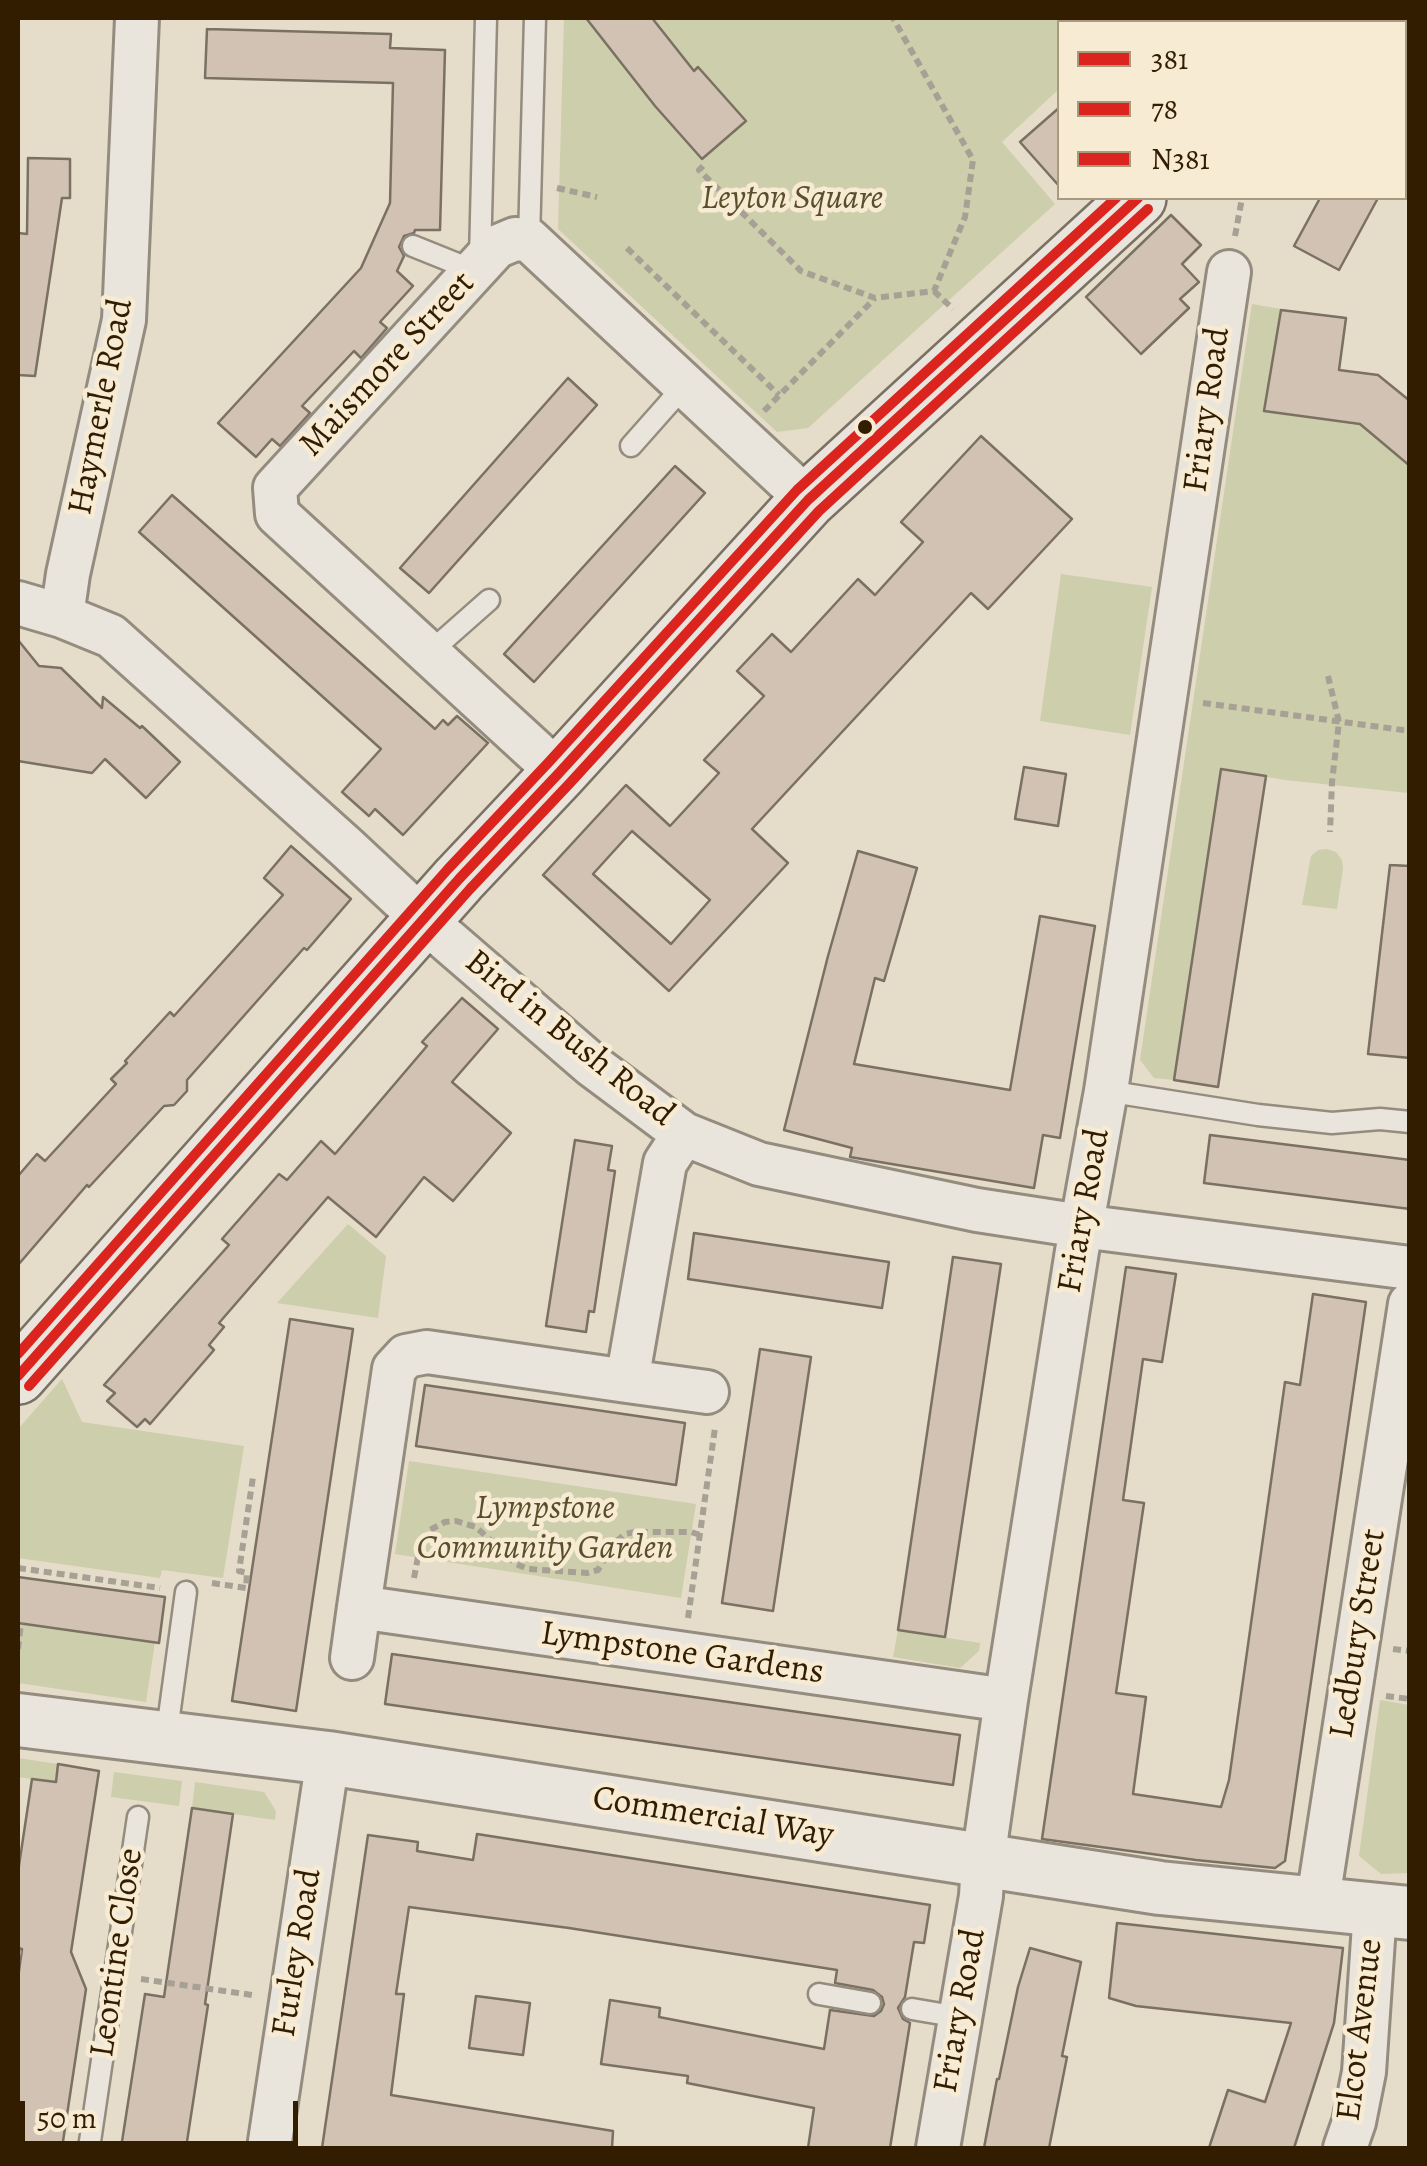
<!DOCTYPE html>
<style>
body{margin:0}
#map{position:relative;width:1427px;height:2166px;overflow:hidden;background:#e5dcc9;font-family:Alegreya,serif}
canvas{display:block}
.frame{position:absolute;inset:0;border:20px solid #321d00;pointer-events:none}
.legend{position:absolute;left:1057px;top:20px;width:350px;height:180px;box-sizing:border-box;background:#f7ebd3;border:2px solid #a8997f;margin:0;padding:12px 18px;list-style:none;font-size:30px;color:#321d00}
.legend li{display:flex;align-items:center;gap:20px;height:50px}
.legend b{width:50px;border:2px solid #a8997f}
.scale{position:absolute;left:20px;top:2101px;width:278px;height:45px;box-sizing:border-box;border:5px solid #321d00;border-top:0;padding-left:12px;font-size:30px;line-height:35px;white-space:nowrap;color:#321d00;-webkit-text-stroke:8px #f7ebd3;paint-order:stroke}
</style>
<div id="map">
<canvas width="1427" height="2166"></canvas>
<div class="frame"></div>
<ul class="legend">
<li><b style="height:12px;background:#dc241f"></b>381</li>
<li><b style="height:12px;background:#dc241f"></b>78</li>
<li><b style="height:12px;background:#dc241f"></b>N381</li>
</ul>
<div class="scale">50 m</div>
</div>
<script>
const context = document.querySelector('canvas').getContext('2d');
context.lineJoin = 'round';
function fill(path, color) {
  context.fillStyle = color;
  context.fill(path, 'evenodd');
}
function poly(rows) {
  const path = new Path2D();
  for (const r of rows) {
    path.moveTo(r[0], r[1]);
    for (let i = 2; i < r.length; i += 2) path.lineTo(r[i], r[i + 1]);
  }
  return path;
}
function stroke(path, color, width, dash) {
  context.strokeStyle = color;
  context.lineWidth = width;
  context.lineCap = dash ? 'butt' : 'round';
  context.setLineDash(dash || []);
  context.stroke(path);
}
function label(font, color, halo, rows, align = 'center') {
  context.font = font + ' Alegreya,serif';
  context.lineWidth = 9;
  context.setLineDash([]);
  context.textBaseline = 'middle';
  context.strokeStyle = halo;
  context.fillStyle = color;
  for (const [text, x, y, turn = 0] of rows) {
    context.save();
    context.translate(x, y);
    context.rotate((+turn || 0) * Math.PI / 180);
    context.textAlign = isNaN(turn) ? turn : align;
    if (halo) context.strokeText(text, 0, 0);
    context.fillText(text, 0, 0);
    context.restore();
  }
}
const green = poly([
 [564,18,1126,18,1131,22,1060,22,1059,89,1002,142,1055,204,808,428,777,432,558,229],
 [1252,304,1281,309,1265,411,1360,424,1409,466,1409,793,1285,780,1221,769,1174,1080,1154,1078,1140,1060],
 [1061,574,1152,587,1130,735,1040,721],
 [1327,849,1336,852,1342,860,1343,869,1337,909,1302,905,1311,856,1318,850],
 [348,1224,386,1256,378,1318,277,1303],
 [62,1379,82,1422,244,1446,223,1578,162,1570,160,1578,18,1558,18,1429],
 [409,1461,696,1504,681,1598,395,1554],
 [18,1623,155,1642,146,1702,18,1683],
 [898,1630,980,1643,979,1651,960,1668,893,1657],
 [1380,1700,1409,1705,1409,1873,1381,1874,1359,1856],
 [18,1758,58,1764,55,1782,18,1777],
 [114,1772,182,1781,179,1806,111,1797],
 [195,1782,264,1792,276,1811,275,1820,192,1808]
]);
const building = poly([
 [586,18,652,18,694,71,698,67,746,121,702,159,655,106,586,18],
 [207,29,391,34,390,48,445,50,440,230,415,230,414,233,404,236,399,247,404,256,397,271,413,286,380,322,387,328,361,358,354,351,302,406,310,413,280,446,272,439,256,457,218,423,361,268,390,203,393,83,205,78,207,29],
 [1060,107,1060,187,1020,142,1060,107],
 [28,158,70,159,70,198,62,198,35,376,18,375,18,233,27,234,28,158],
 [1320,198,1378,198,1339,270,1294,246,1320,198],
 [1171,215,1201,245,1182,264,1199,282,1180,299,1189,308,1141,354,1086,297,1171,215],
 [1281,310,1346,318,1339,370,1378,375,1410,401,1410,466,1360,424,1264,411,1281,310],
 [568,378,597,405,429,593,400,568,568,378],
 [981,436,1072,519,988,609,971,593,752,829,788,863,669,991,543,875,626,785,670,826,719,773,704,760,764,696,737,671,772,634,791,652,858,579,875,595,923,542,901,522,981,436],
 [632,831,710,900,671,944,593,874,632,831],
 [675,466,705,493,534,682,504,654,675,466],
 [172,495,435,729,443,720,448,725,457,716,488,743,403,835,375,809,369,816,342,792,381,749,139,532,172,495],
 [18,640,39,666,61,668,102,708,103,697,140,728,142,726,180,762,146,798,105,759,92,773,18,761,18,640],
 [1024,767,1066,774,1058,826,1015,819,1024,767],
 [1221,769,1266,776,1218,1087,1174,1080,1221,769],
 [291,846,351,899,307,950,304,948,187,1080,187,1091,174,1105,164,1106,89,1187,87,1185,18,1265,18,1176,37,1154,45,1161,116,1084,111,1079,127,1063,125,1061,170,1012,174,1016,283,895,264,878,291,846],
 [858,851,917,868,884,981,875,978,854,1064,1010,1090,1040,916,1095,926,1060,1138,1043,1135,1034,1188,850,1157,852,1148,784,1130,828,956,858,851],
 [1390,865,1410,866,1410,1058,1368,1054,1390,865],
 [462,998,498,1029,452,1082,511,1133,453,1201,424,1177,376,1237,328,1197,219,1323,224,1327,209,1345,214,1350,150,1424,145,1419,137,1427,107,1401,115,1393,104,1385,229,1245,222,1239,279,1174,287,1180,321,1141,335,1154,427,1046,422,1042,462,998],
 [1210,1135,1410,1160,1410,1209,1204,1183,1210,1135],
 [575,1140,612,1146,608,1170,615,1171,594,1312,589,1311,586,1332,546,1326,575,1140],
 [694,1233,889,1262,882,1308,688,1279,694,1233],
 [953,1257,1001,1264,945,1637,898,1630,953,1257],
 [1126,1267,1176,1274,1162,1362,1143,1359,1123,1500,1144,1503,1116,1693,1146,1697,1133,1794,1221,1807,1229,1780,1285,1382,1300,1385,1313,1294,1366,1302,1285,1861,1275,1868,1196,1860,1042,1839,1126,1267],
 [290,1319,353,1329,296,1711,232,1701,290,1319],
 [760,1349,811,1357,773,1611,722,1603,760,1349],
 [425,1385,685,1423,676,1485,416,1446,425,1385],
 [18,1577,165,1597,159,1643,18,1623,18,1577],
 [392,1654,960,1735,953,1785,385,1704,392,1654],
 [58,1764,99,1771,71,1952,86,1989,62,2148,18,2148,18,1978,22,1949,18,1948,18,1872,32,1779,56,1782,58,1764],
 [192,1808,233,1814,205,2004,208,2005,186,2148,121,2148,145,1994,164,1997,192,1808],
 [477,1834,930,1905,924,1943,914,1942,905,1997,898,2008,903,2019,910,2023,890,2148,808,2148,814,2108,687,2083,688,2076,601,2064,610,2000,660,2008,659,2017,824,2049,830,2010,874,2016,881,2011,884,2004,882,1997,873,1990,835,1983,837,1970,569,1928,409,1907,396,1994,404,1994,391,2095,613,2131,612,2148,322,2148,368,1835,418,1842,417,1851,473,1860,477,1834],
 [1117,1923,1343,1948,1334,2023,1294,2148,1209,2148,1228,2090,1265,2102,1291,2023,1136,2006,1109,1998,1117,1923],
 [1030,1948,1081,1962,1062,2056,1067,2057,1049,2148,984,2148,997,2079,999,2079,1018,1987,1030,1948],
 [476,1996,530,2003,523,2055,469,2048,476,1996]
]);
const path = poly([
 [703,166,699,170,801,271,875,298,934,291,965,217,973,160,893,18],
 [557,188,597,197],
 [1235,236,1242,198],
 [627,248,779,395],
 [934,291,953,309],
 [764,411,875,298],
 [1328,676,1339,722,1332,782,1330,832],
 [1203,703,1410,731],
 [18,1568,160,1588],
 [414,1578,420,1546,430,1530,445,1522,456,1521,476,1527,516,1564,528,1569,587,1573,598,1570,612,1545,625,1534,635,1532,691,1532,700,1535],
 [212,1583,246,1588,247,1573,239,1571,253,1477],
 [688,1618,715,1428],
 [18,1649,21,1623],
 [1393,1649,1410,1651],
 [1386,1696,1410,1699],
 [18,1953,21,1954],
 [141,1979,252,1995]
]);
const service = poly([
 [529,240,535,18],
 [413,246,475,271],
 [480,258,486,18],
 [631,446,685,385],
 [429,653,489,600],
 [1106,1091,1258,1115,1332,1123,1380,1119,1410,1122],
 [166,1738,186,1592],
 [819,1994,870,2003],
 [912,2009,959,2017],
 [89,2148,138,1817]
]);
const minor = poly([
 [18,603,62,616,111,636,347,848,424,920,593,1066,684,1134,759,1164,977,1210,1081,1226,1410,1268],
 [62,616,68,574,124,320,137,18],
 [559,773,277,514,275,488,496,247,515,239,529,240,808,500],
 [684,1134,665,1163,627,1381,427,1352,406,1356,394,1369,359,1607,1006,1700],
 [627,1381,707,1392],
 [352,1658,359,1607],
 [1317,1906,1410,1304],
 [269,2148,328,1758],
 [938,2148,981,1896,983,1860,1006,1700,1077,1251,1106,1091,1229,272],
 [1345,2148,1354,2122,1364,2072,1375,1910]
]);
const tertiary = poly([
 [18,1720,328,1758,1160,1888,1410,1913]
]);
const secondary = poly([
 [1331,22,1336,18],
 [18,1376,459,879,559,773,808,500,1138,198]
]);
const bus1 = poly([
 [18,1376,459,879,559,773,808,500,1138,198]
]);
const bus2 = poly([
 [29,1386,470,889,570,783,819,511,1148,209]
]);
const bus3 = poly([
 [18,1354,448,869,548,763,797,490,1116,198]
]);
const markers = [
 [865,427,9,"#321d00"]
];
const parkNames = [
 ["Leyton Square",792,199],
 ["Lympstone",545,1509],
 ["Community Garden",545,1549]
];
const streetNames = [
 ["Maismore Street",388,365,-47],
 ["Haymerle Road",102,407,-79],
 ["Friary Road",1208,410,-82],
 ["Bird in Bush Road",569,1039,39],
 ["Friary Road",1085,1211,-80],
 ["Ledbury Street",1359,1634,-81],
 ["Lympstone Gardens",682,1654,8],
 ["Commercial Way",713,1818,9],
 ["Leontine Close",118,1953,-82],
 ["Furley Road",298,1953,-81],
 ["Friary Road",961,2011,-80],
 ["Elcot Avenue",1361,2030,-83]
];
fill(green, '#cdceab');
fill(building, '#d2c2b4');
stroke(building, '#7a7163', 2.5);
stroke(service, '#948c7e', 25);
stroke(minor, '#948c7e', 48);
stroke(tertiary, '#948c7e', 58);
stroke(secondary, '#7a7163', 60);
stroke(path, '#a6a095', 6, [8, 5]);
stroke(service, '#eae5dc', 20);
stroke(minor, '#eae5dc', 42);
stroke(tertiary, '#eae5dc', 52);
stroke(secondary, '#eae5dc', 55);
stroke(bus1, '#dc241f', 10);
stroke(bus2, '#dc241f', 10);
stroke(bus3, '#dc241f', 10);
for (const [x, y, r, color] of markers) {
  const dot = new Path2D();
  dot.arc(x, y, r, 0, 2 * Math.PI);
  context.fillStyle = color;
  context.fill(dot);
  stroke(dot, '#f7ebd3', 4);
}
label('italic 35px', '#5a4f2c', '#f7ebd3', parkNames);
label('35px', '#321d00', '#f7ebd3', streetNames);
</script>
